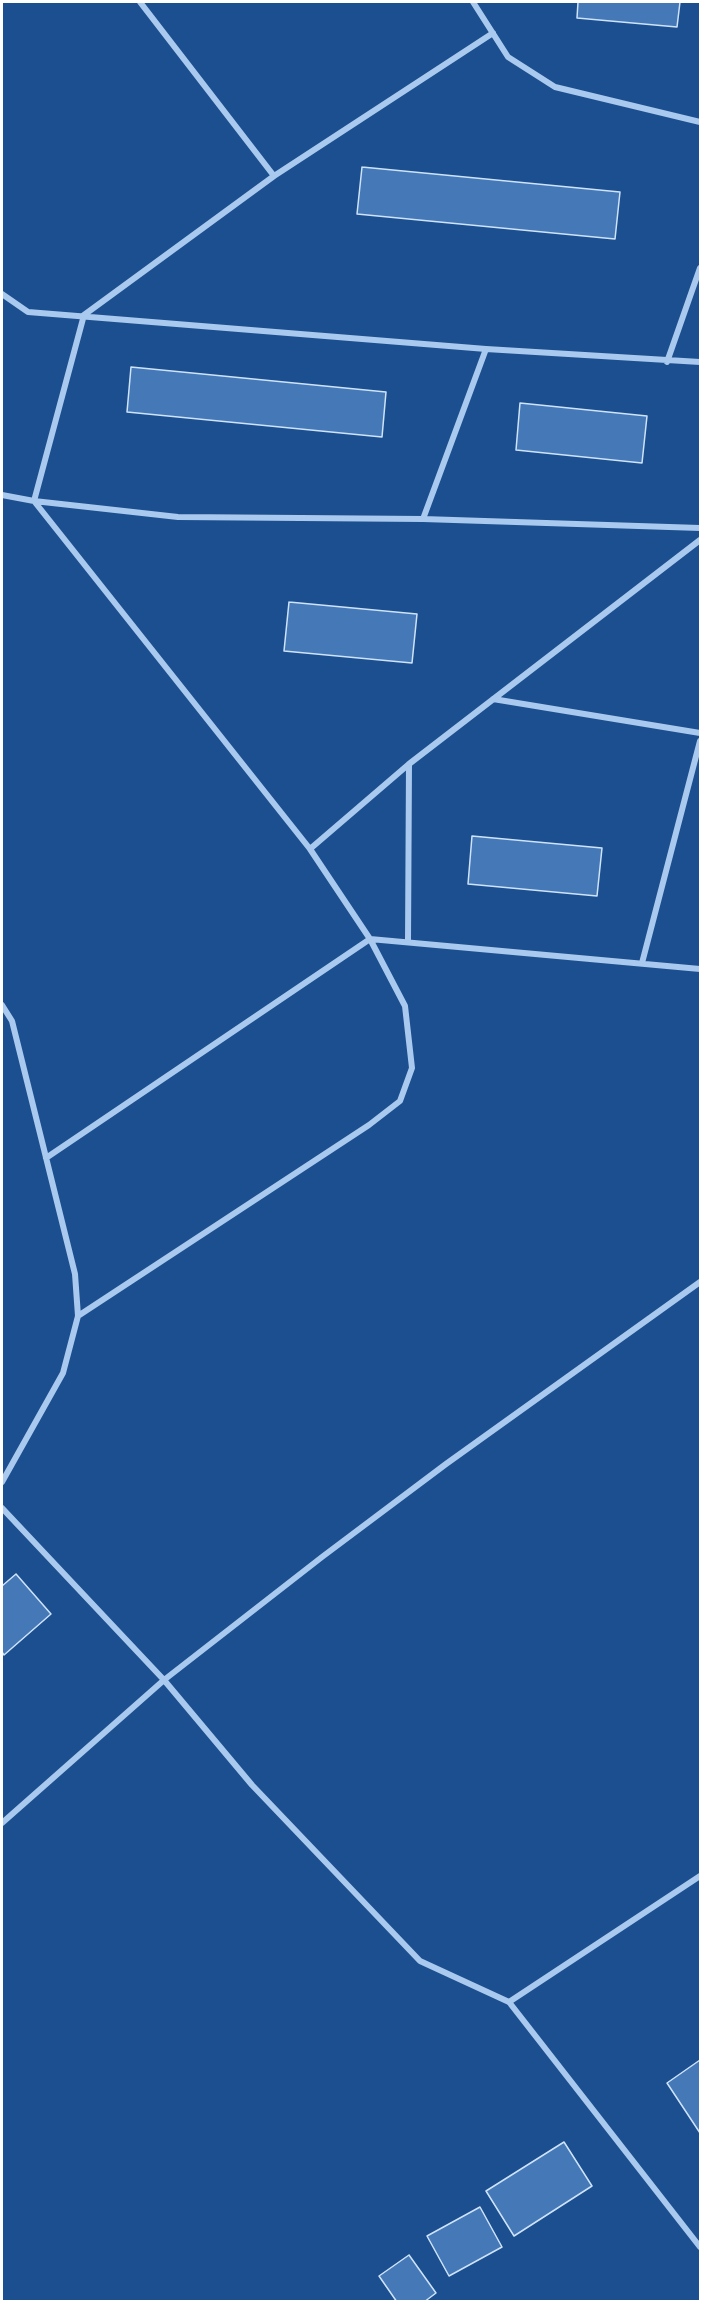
<!DOCTYPE html>
<style>
body{margin:0}
#map{position:relative;width:702px;height:2303px;overflow:hidden;background:#1b4f8f;font-family:"Roboto Condensed",sans-serif}
canvas{display:block}
.frame{position:absolute;inset:0;border:3px solid #fff;pointer-events:none}
</style>
<div id="map">
<canvas width="702" height="2303"></canvas>
<div class="frame"></div>
</div>
<script>
const context = document.querySelector('canvas').getContext('2d');
context.lineJoin = 'round';
function fill(path, color) {
  context.fillStyle = color;
  context.fill(path, 'evenodd');
}
function poly(rows) {
  const path = new Path2D();
  for (const r of rows) {
    path.moveTo(r[0], r[1]);
    for (let i = 2; i < r.length; i += 2) path.lineTo(r[i], r[i + 1]);
  }
  return path;
}
function stroke(path, color, width, dash) {
  context.strokeStyle = color;
  context.lineWidth = width;
  context.lineCap = dash ? 'butt' : 'round';
  context.setLineDash(dash || []);
  context.stroke(path);
}
const building = poly([
 [578,2,680,2,677,27,577,18,578,2],
 [362,167,620,192,615,239,357,214,362,167],
 [131,367,386,392,382,437,127,412,131,367],
 [520,403,647,416,642,463,516,450,520,403],
 [289,602,417,614,412,663,284,651,289,602],
 [472,836,602,848,597,896,468,884,472,836],
 [16,1574,51,1614,4,1655,2,1652,2,1586,16,1574],
 [700,2060,700,2133,667,2083,700,2060],
 [564,2142,592,2186,514,2236,486,2191,564,2142],
 [480,2207,502,2247,449,2276,427,2236,480,2207],
 [409,2255,436,2293,424,2302,397,2302,379,2276,409,2255]
]);
const minor = poly([
 [140,2,274,176],
 [473,2,508,57,555,87,700,122],
 [493,33,274,176,84,315,34,501,178,517,423,519,700,528],
 [2,294,28,312,486,349,700,362],
 [667,362,700,268],
 [2,495,34,501,310,849,370,939,405,1006,412,1068,400,1101,369,1125,78,1316],
 [423,519,486,349],
 [493,699,700,733],
 [310,849,409,764,700,540],
 [408,942,409,764],
 [642,963,700,741],
 [2,1005,12,1021,75,1274,78,1316,63,1373,2,1482],
 [46,1158,370,939,700,969],
 [2,1508,164,1680,252,1785,420,1961,509,2002,700,2247],
 [2,1823,164,1680,322,1557,446,1464,700,1282],
 [509,2002,700,1876]
]);
fill(building, '#4478b7');
stroke(building, '#cfe3fa', 1.5);
stroke(minor, '#a9c9ee', 6);
</script>
